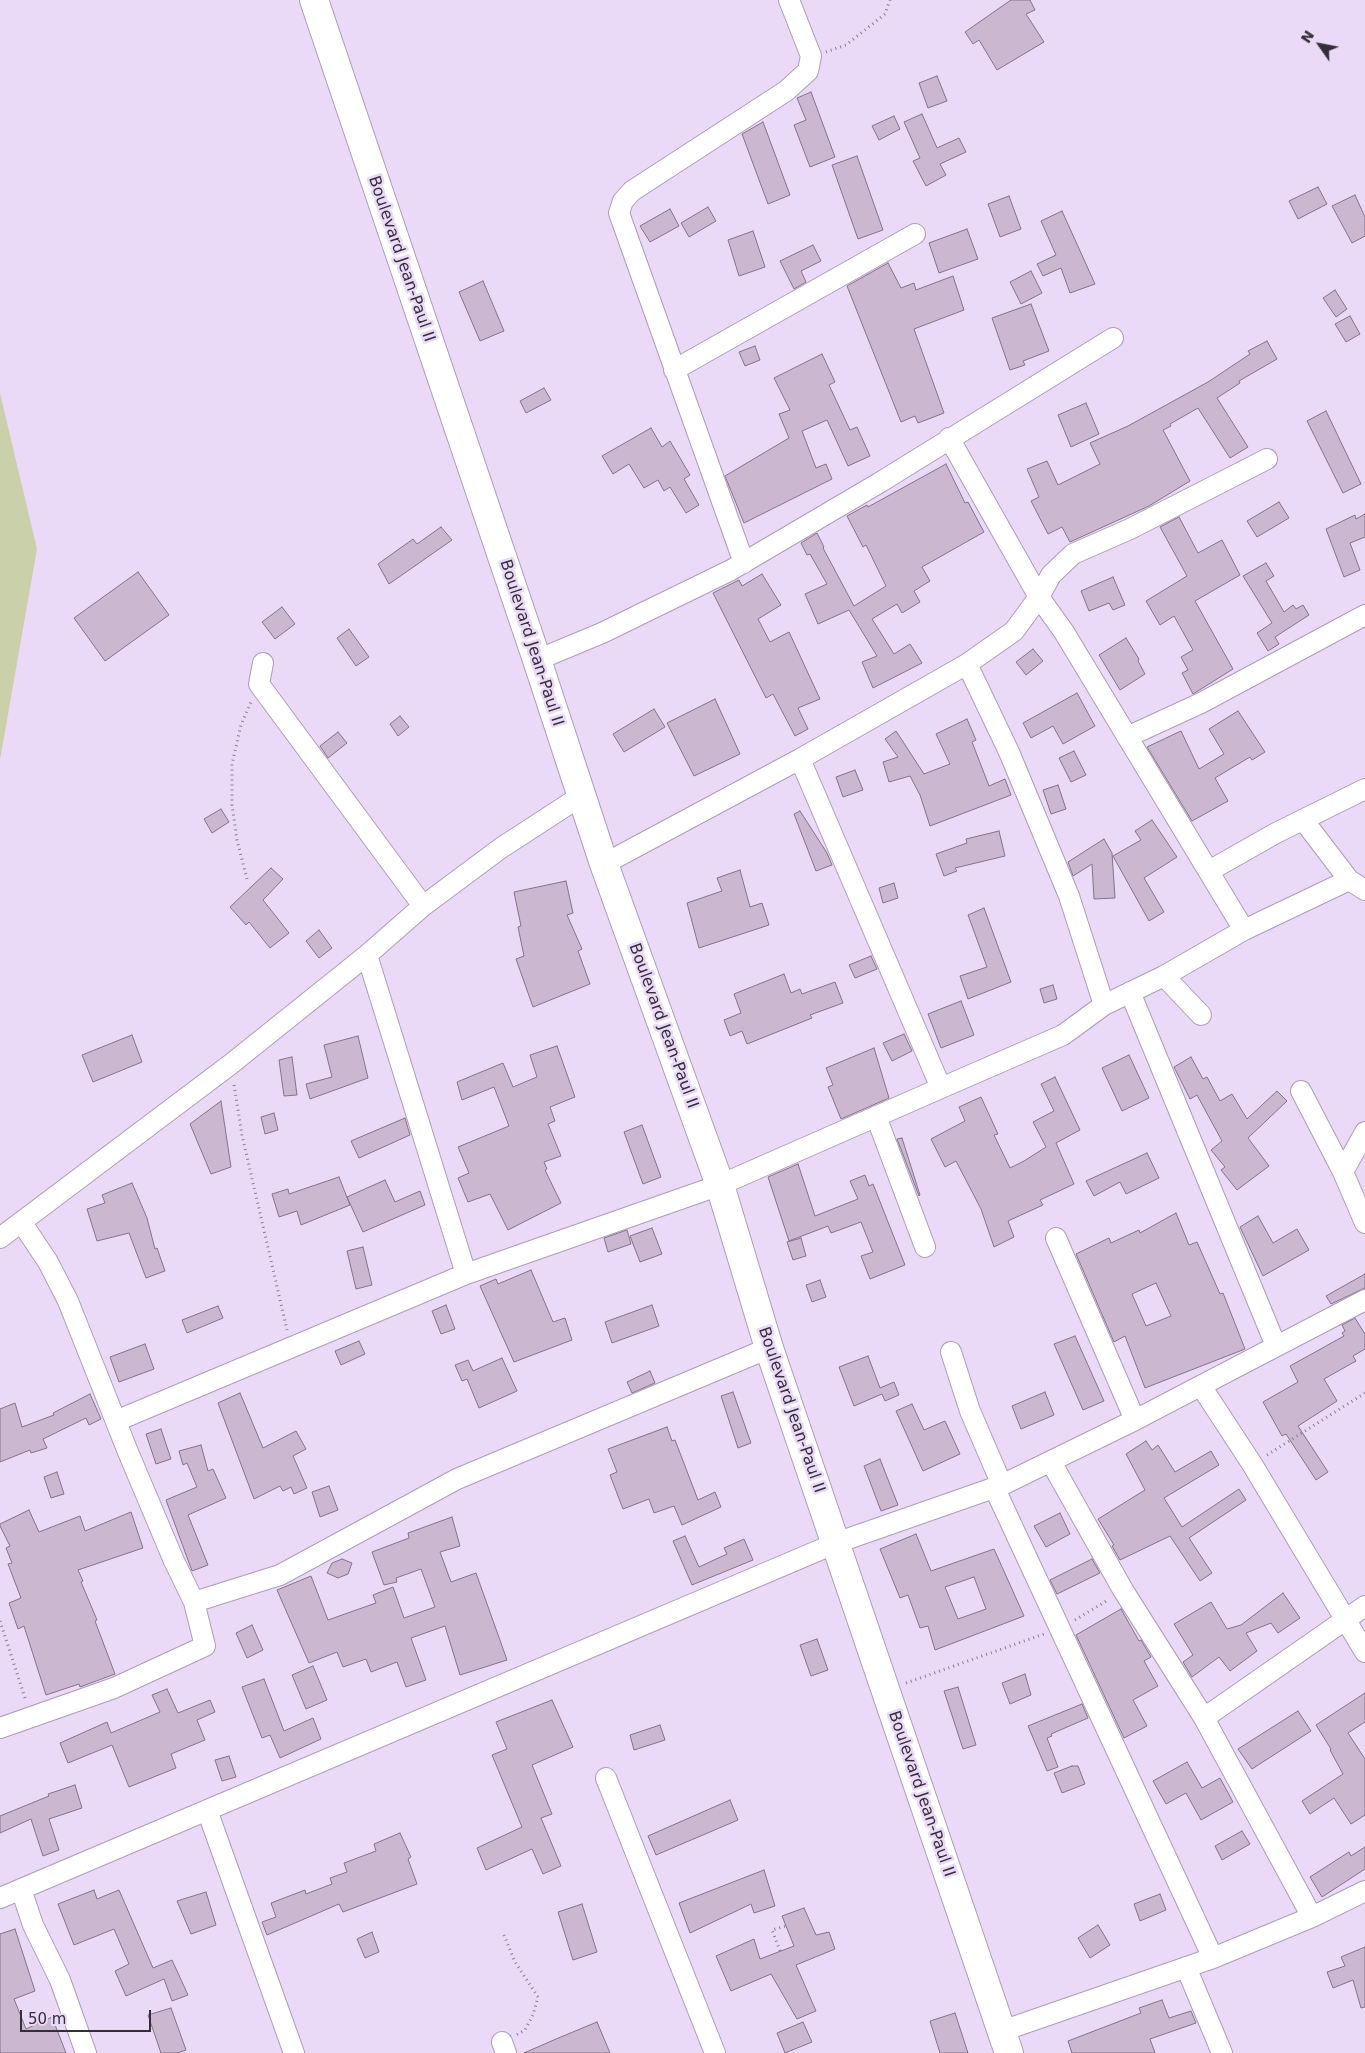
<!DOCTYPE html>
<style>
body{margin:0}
#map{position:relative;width:1365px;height:2053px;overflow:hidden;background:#ebdaf7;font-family:"DejaVu Sans",sans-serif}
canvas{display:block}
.north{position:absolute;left:1295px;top:20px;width:50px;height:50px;-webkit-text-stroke:4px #ebdaf7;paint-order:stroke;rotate:303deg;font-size:14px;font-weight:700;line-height:20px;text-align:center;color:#342e39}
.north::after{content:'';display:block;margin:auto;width:18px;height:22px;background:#342e39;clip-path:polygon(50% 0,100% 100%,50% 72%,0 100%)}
.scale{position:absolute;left:20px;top:2010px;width:131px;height:22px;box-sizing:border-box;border:2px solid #342e39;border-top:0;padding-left:6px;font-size:15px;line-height:18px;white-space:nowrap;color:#342e39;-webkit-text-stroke:4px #ebdaf7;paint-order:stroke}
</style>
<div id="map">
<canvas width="1365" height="2053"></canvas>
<div class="north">N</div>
<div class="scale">50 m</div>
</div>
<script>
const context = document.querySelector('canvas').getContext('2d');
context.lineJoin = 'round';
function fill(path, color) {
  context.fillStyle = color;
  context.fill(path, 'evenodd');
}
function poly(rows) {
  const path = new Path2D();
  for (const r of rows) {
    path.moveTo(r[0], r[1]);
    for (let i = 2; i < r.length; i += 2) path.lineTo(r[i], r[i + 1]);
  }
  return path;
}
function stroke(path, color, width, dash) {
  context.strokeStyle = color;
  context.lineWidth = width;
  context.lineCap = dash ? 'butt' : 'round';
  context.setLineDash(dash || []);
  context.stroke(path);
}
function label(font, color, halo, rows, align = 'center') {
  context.font = font + ' "DejaVu Sans",sans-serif';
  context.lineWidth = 5;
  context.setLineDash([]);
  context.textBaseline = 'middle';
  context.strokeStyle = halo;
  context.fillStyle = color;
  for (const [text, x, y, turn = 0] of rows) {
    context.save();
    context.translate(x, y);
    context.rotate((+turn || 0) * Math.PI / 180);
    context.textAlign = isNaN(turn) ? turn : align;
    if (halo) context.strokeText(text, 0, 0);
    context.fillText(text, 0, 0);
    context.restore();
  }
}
const green = poly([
 [0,393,37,549,0,760]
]);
const building = poly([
 [1011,0,1030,0,1035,10,1026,14,1044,42,997,70,979,40,973,44,965,32,1011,0],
 [937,76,947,101,928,108,919,83,937,76],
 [811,92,835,157,810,167,794,125,806,120,797,98,811,92],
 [922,114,937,148,959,138,966,152,940,164,946,175,926,186,913,161,920,158,904,122,922,114],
 [894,116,900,129,879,140,872,126,894,116],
 [763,122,790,195,768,204,742,134,763,122],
 [857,156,883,230,858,239,832,165,857,156],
 [1318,187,1327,204,1298,219,1289,201,1318,187],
 [1355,195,1365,217,1365,236,1352,243,1332,206,1355,195],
 [1009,196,1021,229,1000,237,988,204,1009,196],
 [708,207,716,221,689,237,681,223,708,207],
 [670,209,679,226,650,242,640,226,670,209],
 [1062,211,1095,284,1070,293,1061,268,1043,276,1037,264,1056,255,1041,221,1062,211],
 [967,229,978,259,939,273,929,243,967,229],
 [753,231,765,267,739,276,728,240,753,231],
 [813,245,821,261,801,271,806,282,794,289,780,261,813,245],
 [888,263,901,288,914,283,916,290,953,276,964,310,914,329,944,413,918,423,915,416,901,422,847,286,888,263],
 [1031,271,1042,293,1021,304,1010,282,1031,271],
 [483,281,504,331,480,341,459,292,483,281],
 [1335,290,1347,309,1336,317,1323,298,1335,290],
 [1031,304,1049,351,1023,361,1025,365,1010,370,992,318,1031,304],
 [1350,316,1360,334,1346,342,1335,324,1350,316],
 [1267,341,1277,359,1239,381,1240,383,1217,398,1248,447,1230,458,1198,408,1170,424,1171,426,1163,430,1190,481,1149,506,1070,542,1062,527,1048,534,1031,501,1039,497,1027,469,1047,461,1058,485,1100,464,1090,443,1128,426,1208,382,1250,354,1248,351,1267,341],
 [755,346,760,360,745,366,739,352,755,346],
 [822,354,835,382,829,385,850,430,857,427,870,456,848,466,827,420,802,431,816,468,826,464,832,479,744,523,725,476,789,438,779,414,790,410,774,378,822,354],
 [544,388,551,400,526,413,520,401,544,388],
 [1086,403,1099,434,1071,447,1058,415,1086,403],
 [1326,411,1361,484,1343,493,1307,421,1326,411],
 [651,428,662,447,670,441,690,475,684,479,699,505,686,513,670,487,664,491,658,480,644,488,629,464,613,474,602,456,651,428],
 [946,464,965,503,968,502,984,532,922,567,930,581,914,591,920,602,902,613,897,604,872,619,894,654,910,644,922,663,873,688,862,662,877,656,849,610,818,624,805,594,827,584,810,554,807,555,801,543,817,533,824,547,823,548,854,606,886,586,866,545,863,547,847,516,867,505,868,507,946,464],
 [1279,502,1289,518,1257,537,1247,521,1279,502],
 [1365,514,1365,537,1350,543,1360,570,1344,577,1326,529,1355,515,1356,519,1365,514],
 [1179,517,1198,553,1222,540,1240,575,1195,601,1233,669,1193,694,1182,673,1188,670,1181,657,1193,650,1174,616,1160,625,1146,601,1187,576,1160,527,1179,517],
 [441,527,452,540,389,584,378,564,413,539,417,544,441,527],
 [1266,563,1274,576,1266,581,1284,612,1293,605,1296,609,1303,605,1309,615,1275,637,1279,644,1268,651,1257,633,1272,623,1243,576,1266,563],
 [138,572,169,615,105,661,74,618,138,572],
 [762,574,781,605,758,619,770,642,789,632,820,699,798,708,808,729,795,736,773,694,766,698,713,593,739,580,742,586,762,574],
 [1113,577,1125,605,1113,610,1109,603,1089,611,1081,591,1113,577],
 [282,607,295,624,275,639,262,622,282,607],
 [349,629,369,657,356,666,337,638,349,629],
 [1126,638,1139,659,1138,661,1145,674,1120,690,1099,655,1126,638],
 [1033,649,1043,661,1026,675,1016,662,1033,649],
 [1077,693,1095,726,1063,744,1053,726,1031,738,1023,723,1077,693],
 [715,699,740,754,694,776,667,723,715,699],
 [654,709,665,727,624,752,613,734,654,709],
 [1238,711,1265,752,1252,760,1250,757,1215,778,1228,801,1192,821,1147,747,1181,731,1199,769,1224,754,1209,729,1238,711],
 [400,716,409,727,398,736,390,724,400,716],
 [967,719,976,740,972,742,989,786,1005,779,1011,795,930,826,920,795,910,776,889,782,883,762,898,757,885,739,896,731,924,774,950,764,936,734,967,719],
 [338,732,347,743,328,758,320,746,338,732],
 [1074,751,1086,775,1071,782,1059,758,1074,751],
 [855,770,863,790,843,797,836,777,855,770],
 [1058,785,1066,809,1051,814,1043,790,1058,785],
 [221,809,229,822,212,833,204,819,221,809],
 [800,811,827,853,832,865,816,871,794,814,800,811],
 [1152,820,1177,857,1144,878,1164,912,1149,921,1113,856,1141,840,1135,831,1152,820],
 [999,831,1005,856,955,868,957,871,944,876,936,854,967,843,966,839,999,831],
 [1104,839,1112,853,1115,898,1094,899,1092,864,1073,876,1068,862,1104,839],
 [271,868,283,879,263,900,289,933,270,948,249,922,246,925,230,907,271,868],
 [740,870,750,907,762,903,769,925,699,948,687,903,722,891,717,878,740,870],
 [566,881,573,913,567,915,582,949,578,951,590,984,533,1007,516,959,524,956,518,927,521,926,514,892,566,881],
 [894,883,898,898,883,903,879,888,894,883],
 [984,908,1011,982,968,999,960,976,987,967,968,915,984,908],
 [319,930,332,948,319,958,306,941,319,930],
 [871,956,877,969,855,978,849,965,871,956],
 [784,974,791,993,800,989,802,994,835,982,843,1003,810,1015,812,1018,747,1044,742,1031,730,1036,724,1020,741,1013,734,994,784,974],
 [1053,985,1057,999,1044,1003,1040,989,1053,985],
 [961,1001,974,1035,941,1048,928,1014,961,1001],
 [904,1034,912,1051,892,1061,883,1043,904,1034],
 [132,1035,142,1062,93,1082,82,1055,132,1035],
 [358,1036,368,1078,310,1099,306,1084,332,1077,324,1045,358,1036],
 [557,1046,575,1097,550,1107,555,1121,548,1124,561,1156,544,1162,547,1169,545,1170,561,1203,508,1230,490,1194,468,1202,458,1178,469,1173,458,1147,509,1126,494,1087,462,1100,457,1082,503,1063,513,1087,537,1077,530,1055,557,1046],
 [874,1048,889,1098,841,1119,828,1087,833,1085,826,1068,874,1048],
 [1129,1055,1149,1098,1122,1111,1102,1068,1129,1055],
 [292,1057,297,1095,284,1096,279,1060,292,1057],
 [1191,1057,1203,1079,1207,1077,1220,1101,1232,1094,1247,1119,1277,1091,1287,1101,1248,1138,1269,1166,1237,1190,1221,1170,1225,1167,1211,1150,1222,1141,1197,1095,1190,1099,1174,1067,1191,1057],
 [1055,1077,1080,1130,1056,1143,1074,1184,1040,1200,1043,1205,1008,1221,1014,1237,994,1247,981,1209,956,1161,945,1167,931,1139,965,1121,959,1107,981,1097,998,1134,994,1135,1010,1168,1024,1161,1046,1147,1033,1122,1054,1111,1041,1084,1055,1077],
 [221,1101,231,1167,211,1174,190,1124,221,1101],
 [274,1113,278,1130,265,1134,261,1117,274,1113],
 [405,1118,410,1135,359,1158,351,1141,405,1118],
 [642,1125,661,1177,643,1184,624,1132,642,1125],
 [902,1138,920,1195,919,1196,897,1139,902,1138],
 [1147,1153,1159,1178,1126,1194,1120,1182,1094,1196,1086,1181,1147,1153],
 [798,1164,815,1216,858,1199,850,1181,865,1175,869,1186,873,1184,905,1265,870,1279,861,1256,873,1252,861,1222,831,1233,828,1226,789,1241,768,1177,798,1164],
 [339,1177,350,1205,301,1225,297,1211,279,1217,272,1194,288,1189,289,1194,339,1177],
 [385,1180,395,1202,420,1191,425,1205,363,1232,347,1197,385,1180],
 [132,1183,147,1218,155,1249,157,1248,165,1271,146,1278,129,1233,97,1241,87,1209,105,1203,102,1195,132,1183],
 [1176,1213,1189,1245,1197,1242,1220,1294,1223,1293,1245,1349,1145,1388,1125,1336,1114,1342,1076,1254,1109,1238,1111,1243,1139,1230,1140,1233,1176,1213],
 [1156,1283,1171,1316,1146,1326,1132,1294,1156,1283],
 [1258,1216,1273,1243,1297,1229,1309,1250,1263,1276,1240,1227,1258,1216],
 [652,1228,662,1254,640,1262,630,1236,652,1228],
 [627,1230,631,1244,608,1252,604,1238,627,1230],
 [801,1238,806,1256,793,1260,787,1242,801,1238],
 [363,1247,372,1285,356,1289,347,1251,363,1247],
 [531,1270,553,1322,565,1318,572,1340,514,1362,480,1286,496,1279,498,1284,531,1270],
 [1365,1274,1365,1288,1331,1304,1326,1296,1365,1274],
 [820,1280,826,1297,812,1302,806,1285,820,1280],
 [446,1305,455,1329,441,1334,432,1311,446,1305],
 [652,1305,659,1326,612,1343,605,1322,652,1305],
 [218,1306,223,1318,187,1333,182,1320,218,1306],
 [1355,1318,1365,1334,1365,1349,1353,1356,1356,1361,1324,1379,1337,1401,1298,1426,1328,1472,1316,1480,1286,1434,1282,1436,1263,1402,1298,1382,1290,1366,1344,1336,1342,1333,1345,1331,1342,1325,1355,1318],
 [1075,1336,1104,1401,1083,1410,1054,1344,1075,1336],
 [359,1341,365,1354,341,1365,335,1351,359,1341],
 [145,1344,154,1369,119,1382,110,1357,145,1344],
 [868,1356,880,1388,894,1382,899,1395,885,1401,882,1394,854,1406,839,1367,868,1356],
 [502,1358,517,1391,479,1408,467,1379,462,1381,455,1365,468,1360,473,1371,502,1358],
 [650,1371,655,1383,632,1393,627,1382,650,1371],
 [733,1392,751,1443,738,1448,721,1396,733,1392],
 [1045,1392,1054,1415,1021,1429,1012,1406,1045,1392],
 [240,1393,263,1448,296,1431,306,1449,293,1456,307,1488,294,1494,291,1487,283,1491,280,1486,254,1499,218,1403,240,1393],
 [90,1394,101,1419,89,1425,86,1418,43,1439,47,1448,31,1453,30,1450,0,1462,0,1409,15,1403,22,1427,54,1415,53,1413,90,1394],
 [912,1404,924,1430,945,1421,960,1454,923,1471,896,1411,912,1404],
 [667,1427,672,1441,675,1440,698,1500,715,1492,721,1507,682,1525,674,1506,654,1513,649,1499,623,1509,610,1475,617,1472,608,1449,667,1427],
 [161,1429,171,1459,156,1464,146,1434,161,1429],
 [1146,1441,1152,1450,1158,1445,1175,1472,1211,1451,1219,1465,1164,1498,1182,1527,1239,1489,1246,1500,1189,1538,1212,1573,1200,1581,1170,1536,1120,1560,1112,1546,1114,1545,1098,1519,1145,1490,1126,1454,1146,1441],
 [201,1445,208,1471,213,1469,226,1498,188,1515,208,1565,192,1571,166,1500,197,1487,187,1463,183,1465,179,1451,201,1445],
 [880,1459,898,1505,881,1511,864,1466,880,1459],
 [57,1472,64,1494,51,1498,44,1477,57,1472],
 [329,1486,338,1510,320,1517,312,1492,329,1486],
 [29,1510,39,1532,80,1516,85,1531,131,1512,143,1548,78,1570,83,1581,81,1582,97,1620,95,1621,115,1674,80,1687,79,1684,46,1695,24,1626,18,1629,9,1603,21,1598,8,1564,12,1563,6,1548,10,1546,0,1526,0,1524,29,1510],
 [1060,1513,1070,1534,1046,1547,1034,1526,1060,1513],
 [452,1517,460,1546,440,1552,451,1582,476,1573,507,1660,460,1675,445,1626,411,1638,426,1680,406,1687,397,1662,371,1672,366,1659,343,1667,337,1652,309,1663,277,1590,311,1576,328,1620,376,1603,373,1595,393,1587,404,1618,435,1607,421,1569,396,1578,397,1582,384,1585,372,1552,409,1538,408,1533,452,1517],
 [916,1534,931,1571,994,1549,1024,1616,935,1650,928,1626,920,1628,908,1595,900,1598,880,1549,916,1534],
 [974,1577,986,1609,958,1619,945,1587,974,1577],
 [685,1536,699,1567,727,1554,724,1548,744,1539,753,1560,692,1585,673,1541,685,1536],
 [342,1559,352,1563,348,1574,338,1578,327,1573,332,1563,342,1559],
 [1092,1559,1100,1573,1057,1594,1050,1580,1092,1559],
 [1283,1593,1300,1618,1278,1633,1271,1623,1246,1633,1257,1651,1230,1671,1219,1657,1192,1677,1183,1662,1193,1655,1174,1624,1211,1602,1227,1629,1241,1625,1283,1593],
 [1121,1609,1139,1641,1141,1640,1151,1657,1144,1661,1158,1686,1133,1700,1147,1726,1124,1738,1076,1635,1121,1609],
 [252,1625,263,1650,247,1658,236,1633,252,1625],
 [817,1639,828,1670,811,1676,800,1645,817,1639],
 [313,1666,327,1700,306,1709,292,1675,313,1666],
 [1025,1674,1031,1695,1010,1704,1002,1683,1025,1674],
 [264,1679,284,1731,313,1718,321,1739,280,1758,270,1735,262,1738,242,1687,264,1679],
 [958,1687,976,1745,963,1749,944,1691,958,1687],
 [167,1689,178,1713,210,1700,215,1712,197,1720,205,1740,171,1754,176,1768,129,1787,112,1745,68,1763,60,1743,107,1722,111,1733,160,1712,152,1695,167,1689],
 [1365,1693,1365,1722,1348,1733,1365,1759,1365,1815,1351,1824,1334,1798,1310,1814,1302,1801,1343,1774,1330,1750,1331,1749,1316,1725,1365,1693],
 [552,1700,573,1747,532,1765,552,1814,541,1818,561,1866,543,1874,532,1849,486,1870,477,1848,522,1827,492,1755,507,1749,496,1722,552,1700],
 [1082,1704,1088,1718,1051,1734,1052,1736,1047,1738,1058,1767,1047,1771,1028,1726,1082,1704],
 [1298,1711,1311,1731,1252,1769,1238,1749,1298,1711],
 [660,1725,665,1740,634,1750,630,1735,660,1725],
 [229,1756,236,1777,222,1781,215,1760,229,1756],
 [1187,1762,1202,1788,1220,1778,1233,1802,1201,1820,1186,1793,1166,1804,1153,1781,1187,1762],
 [1072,1766,1078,1766,1085,1784,1062,1793,1054,1773,1072,1766],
 [75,1785,82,1808,49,1819,59,1850,43,1856,31,1819,0,1833,0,1816,49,1796,48,1794,75,1785],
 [730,1800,738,1820,656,1855,648,1836,730,1800],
 [1242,1831,1250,1844,1222,1860,1215,1846,1242,1831],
 [400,1833,411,1857,408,1859,417,1884,343,1912,339,1904,267,1935,262,1922,276,1917,271,1903,305,1890,306,1894,332,1884,330,1878,347,1872,344,1863,376,1851,374,1844,400,1833],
 [1365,1847,1365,1869,1322,1897,1310,1877,1349,1852,1351,1856,1365,1847],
 [764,1870,775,1906,754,1913,751,1904,690,1933,679,1903,764,1870],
 [94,1890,97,1899,119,1890,153,1968,172,1960,188,1995,172,2001,164,1979,126,1996,115,1971,129,1964,114,1929,74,1945,58,1904,94,1890],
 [206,1892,216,1925,191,1934,177,1901,206,1892],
 [1160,1894,1166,1910,1140,1921,1134,1904,1160,1894],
 [582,1904,597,1952,573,1960,558,1912,582,1904],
 [804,1908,816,1935,829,1932,835,1949,796,1965,816,2011,797,2019,771,1974,731,1991,716,1956,754,1939,760,1959,794,1946,782,1916,804,1908],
 [1098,1925,1110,1945,1090,1958,1078,1938,1098,1925],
 [15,1929,35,1991,14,1999,26,2029,52,2017,66,2053,0,2053,0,1934,15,1929],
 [372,1932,379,1952,365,1958,357,1939,372,1932],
 [1365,1947,1365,2007,1361,2008,1353,1980,1333,1988,1327,1972,1345,1966,1341,1957,1365,1947],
 [1162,2000,1169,2018,1191,2011,1196,2023,1150,2039,1155,2053,1072,2053,1068,2041,1141,2013,1139,2008,1162,2000],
 [171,2008,186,2050,177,2053,161,2053,148,2015,171,2008],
 [955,2013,968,2053,940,2053,930,2021,955,2013],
 [597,2022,610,2053,524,2053,556,2039,597,2022],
 [803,2022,812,2042,785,2053,777,2033,803,2022]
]);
const path = poly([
 [826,52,846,45,885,14,890,0],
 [247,879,237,840,232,805,232,764,241,725,251,702],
 [234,1085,242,1135,287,1330],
 [1267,1455,1365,1393],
 [1075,1620,1108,1600],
 [0,1621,26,1701],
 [906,1683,1044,1634],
 [504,1935,515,1962,538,1997,533,2015,525,2030,516,2035],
 [780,1951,772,1930,786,1926]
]);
const minor = poly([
 [674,370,915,234],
 [949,438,1039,597],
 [744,563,619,213,623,201,632,191,786,91,808,71,811,56,789,0],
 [1039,597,1051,575,1073,554,1130,529,1267,459],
 [537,660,602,633,731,570,879,483,1113,338],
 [263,663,259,684,423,906],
 [967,664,1009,752,1069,896,1104,1005],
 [1127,737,1201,703,1365,615],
 [1304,821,1349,880,1365,890],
 [604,864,800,759,967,664,1014,631,1039,597,1064,632,1244,930],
 [1209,871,1276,833,1365,789],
 [367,955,466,1274],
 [1164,976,1201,1015],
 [1130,992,1276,1346],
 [941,1088,1063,1035,1104,1005,1164,976,1244,930,1349,880],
 [1301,1091,1343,1172,1365,1223],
 [876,1116,925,1247],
 [1343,1172,1365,1132],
 [0,1238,231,1064,367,955,423,906,501,848,581,796],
 [1056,1238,1135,1420],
 [951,1352,970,1411,1002,1485],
 [1201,1386,1252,1464,1365,1652],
 [116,1421,466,1274,720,1185,941,1088,800,759],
 [1051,1462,1123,1590,1204,1718,1312,1917],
 [994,1487,1213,1958],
 [194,1602,280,1575,457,1479,769,1348],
 [1204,1718,1365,1606],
 [0,1728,114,1688,205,1646,194,1602,174,1561,128,1452,68,1301,48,1262,22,1223],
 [606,1778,715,2053],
 [207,1810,294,2053],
 [21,1889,33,1925,60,1980,86,2053],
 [0,1898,836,1543,1002,1485,1135,1420,1365,1300],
 [1186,1967,1222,2053],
 [1002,2031,1213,1958,1312,1917,1365,1891],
 [502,2042,506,2053]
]);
const secondary = poly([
 [314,0,537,660,604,864,720,1185,769,1348,1009,2053]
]);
const streetNames = [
 ["Boulevard Jean-Paul II",401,259,71],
 ["Boulevard Jean-Paul II",531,643,72],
 ["Boulevard Jean-Paul II",663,1026,70],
 ["Boulevard Jean-Paul II",791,1410,71],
 ["Boulevard Jean-Paul II",921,1794,71]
];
fill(green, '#cad1aa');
fill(building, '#ccb7d1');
stroke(building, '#857289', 1);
stroke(minor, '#ad9db8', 22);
stroke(secondary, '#ad9db8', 30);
stroke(path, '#897e91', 3, [1, 4]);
stroke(minor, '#fff', 20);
stroke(secondary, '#fff', 28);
label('16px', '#342e39', '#ebdaf7', streetNames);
</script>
